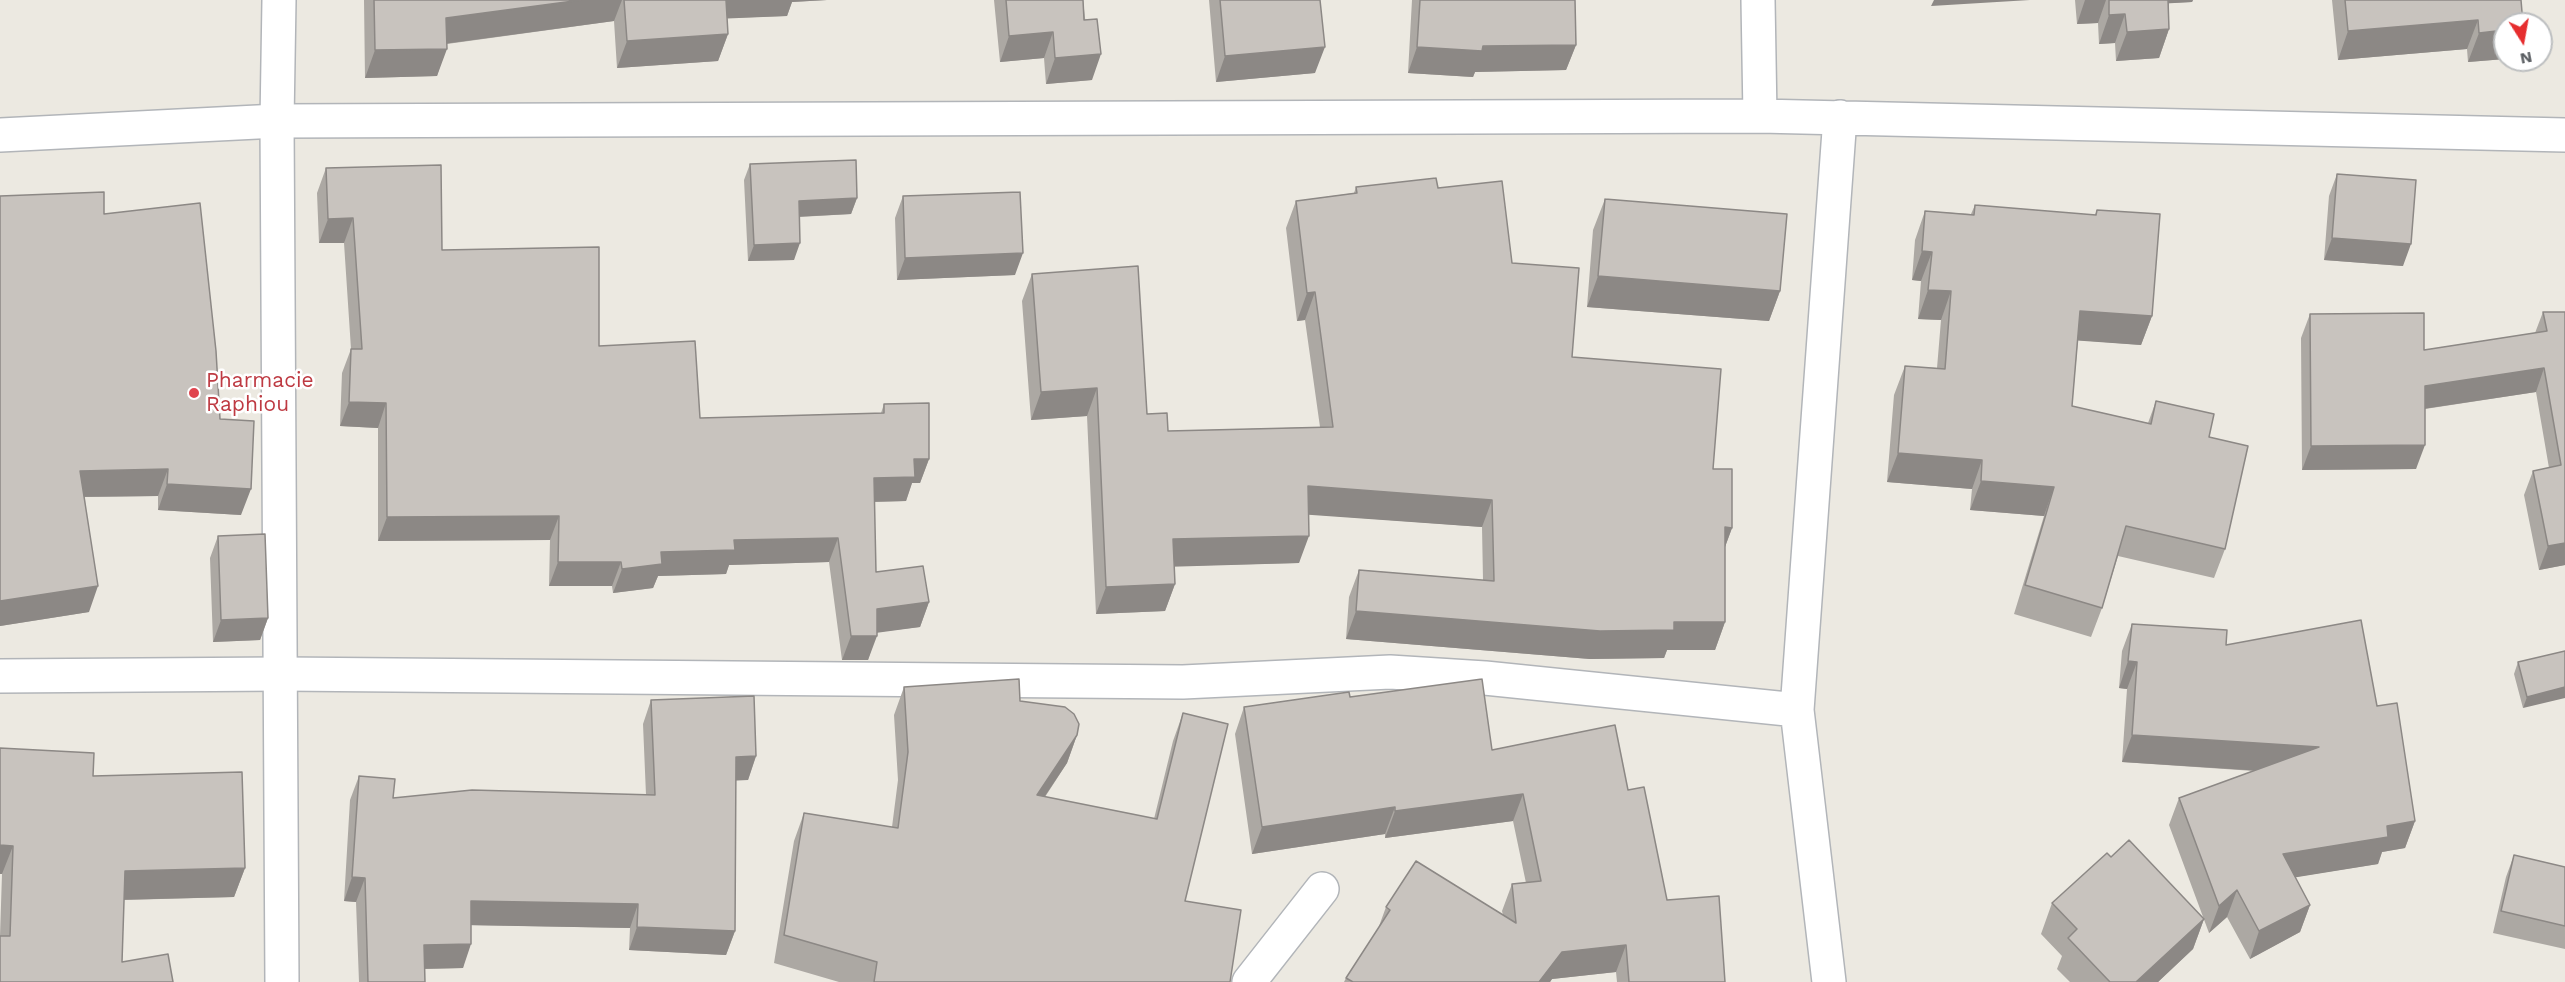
<!DOCTYPE html>
<style>
body{margin:0}
#map{position:relative;width:2565px;height:982px;overflow:hidden;background:#ece9e1;font-family:"Work Sans",sans-serif}
canvas{display:block}
.north{position:absolute;left:2493px;top:12px;width:60px;height:60px;box-sizing:border-box;background:#fff;border:2px solid #bdbfc0;border-radius:50%;rotate:169deg;font-size:16px;font-weight:700;line-height:24px;text-align:center;color:#5a5e62}
.north::after{content:'';display:block;margin:auto;width:21px;height:27px;background:#e62d2e;clip-path:polygon(50% 0,100% 100%,50% 72%,0 100%)}
</style>
<div id="map">
<canvas width="2565" height="982"></canvas>
<div class="north">N</div>
</div>
<script>
const context = document.querySelector('canvas').getContext('2d');
context.lineJoin = 'round';
function poly(rows) {
  const path = new Path2D();
  for (const r of rows) {
    path.moveTo(r[0], r[1]);
    for (let i = 2; i < r.length; i += 2) path.lineTo(r[i], r[i + 1]);
  }
  return path;
}
function stroke(path, color, width, dash) {
  context.strokeStyle = color;
  context.lineWidth = width;
  context.lineCap = dash ? 'butt' : 'round';
  context.setLineDash(dash || []);
  context.stroke(path);
}
function fill(path, color) {
  context.fillStyle = color;
  context.fill(path, 'evenodd');
}
function label(font, color, halo, rows, align = 'center') {
  context.font = font + ' "Work Sans",sans-serif';
  context.lineWidth = 5;
  context.setLineDash([]);
  context.textBaseline = 'middle';
  context.strokeStyle = halo;
  context.fillStyle = color;
  for (const [text, x, y, turn = 0] of rows) {
    context.save();
    context.translate(x, y);
    context.rotate((+turn || 0) * Math.PI / 180);
    context.textAlign = isNaN(turn) ? turn : align;
    if (halo) context.strokeText(text, 0, 0);
    context.fillText(text, 0, 0);
    context.restore();
  }
}
const minor = poly([
 [1758,0,1760,116],
 [0,135,277,121,1760,116,2565,135],
 [0,676,282,674,1183,682,1390,672,1485,678,1797,710],
 [1249,982,1322,889],
 [1829,982,1797,710,1840,117]
]);
const tertiary = poly([
 [279,0,277,121,282,982]
]);
const wall = poly([
 [364,0,827,0,792,2,787,16,727,18,728,34,718,61,617,68,614,21,447,44,437,76,365,78],
 [994,0,1083,0,1092,80,1046,84,1044,58,1000,62],
 [1209,0,1320,0,1315,73,1216,82],
 [1412,0,1575,0,1576,45,1566,70,1475,72,1473,77,1408,73],
 [2075,0,2193,0,2192,2,2169,3,2169,29,2159,58,2116,61,2115,43,2099,44,2098,23,2077,24],
 [2332,0,2521,0,2505,24,2505,59,2468,62,2467,49,2338,60],
 [750,164,857,198,851,214,799,217,794,260,748,261,744,180],
 [326,168,442,250,599,346,700,418,881,413,884,404,929,459,920,483,912,483,906,501,874,502,876,572,929,602,920,627,877,632,868,660,842,660,829,562,729,565,726,574,658,576,653,588,613,593,612,586,549,586,550,540,378,541,378,428,340,426,342,373,351,349,344,243,319,243,317,193],
 [2337,174,2403,266,2324,260,2329,196],
 [1356,187,1438,188,1512,263,1572,357,1713,469,1732,528,1725,547,1725,622,1715,650,1667,650,1664,658,1590,659,1346,639,1349,597,1359,570,1483,580,1482,527,1308,514,1299,563,1174,566,1175,584,1165,611,1096,614,1087,416,1031,420,1022,301,1032,274,1147,414,1168,431,1320,427,1305,320,1297,321,1286,228,1296,201,1354,193],
 [0,196,104,214,220,419,241,515,158,510,158,496,85,497,89,612,0,626],
 [903,196,1015,275,897,280,895,218],
 [1605,199,1780,291,1769,321,1587,307,1593,230],
 [1975,205,2095,215,2097,210,2152,316,2141,345,2078,340,2072,406,2148,423,2156,401,2209,437,2225,549,2214,578,2118,556,2102,608,2091,637,2014,614,2044,516,1970,510,1972,489,1887,482,1894,395,1905,366,1937,368,1941,320,1918,319,1921,281,1912,280,1915,240,1925,211,1971,214],
 [2543,312,2565,312,2565,565,2539,570,2524,495,2533,471,2549,468,2536,392,2425,409,2416,469,2302,470,2301,338,2310,314,2424,350,2535,333],
 [218,536,268,618,260,640,213,642,210,558],
 [2132,624,2226,645,2377,706,2415,821,2405,848,2382,852,2378,864,2295,877,2310,905,2300,932,2250,959,2227,917,2209,933,2169,825,2179,798,2254,771,2122,762,2127,689,2119,688,2122,651],
 [2565,651,2523,708,2514,674,2518,662],
 [904,687,1020,701,1077,735,1067,763,1045,797,1154,819,1173,741,1183,713,1185,901,1230,982,839,982,774,963,794,841,804,813,892,827,898,780,894,715],
 [1350,697,1492,750,1628,790,1667,900,1725,982,1617,982,1616,972,1552,979,1550,982,1344,982,1346,978,1378,929,1386,907,1503,915,1502,911,1512,884,1526,883,1513,821,1385,838,1385,834,1252,854,1235,734,1244,707],
 [651,700,756,756,748,780,736,780,735,931,726,955,629,950,630,928,471,925,463,968,425,969,425,982,359,982,356,902,344,901,350,800,359,776,393,798,646,795,643,724],
 [0,748,93,776,245,868,234,897,124,900,122,962,173,982,0,936,2,874,0,874],
 [2514,855,2565,867,2565,949,2493,933,2506,877],
 [2111,857,2204,919,2193,949,2158,982,2070,982,2057,969,2062,956,2041,934,2052,903]
]);
const shadedWall = poly([
 [581,0,622,0,614,21,436,45,446,18],
 [722,0,827,0,792,2,787,16,715,19],
 [1934,0,2030,0,1931,6],
 [2085,0,2106,0,2098,23,2077,24],
 [2159,0,2193,0,2192,2,2157,4],
 [2125,14,2115,43,2099,44,2109,15],
 [2478,20,2467,49,2338,60,2348,31],
 [2169,29,2159,58,2116,61,2127,32],
 [2505,30,2505,59,2468,62,2479,33],
 [1053,32,1044,58,1000,62,1009,36],
 [728,34,718,61,617,68,627,41],
 [1576,45,1566,70,1475,72,1473,77,1408,73,1417,47],
 [1325,47,1315,73,1216,82,1225,56],
 [447,49,437,76,365,78,375,50],
 [1101,54,1092,80,1046,84,1055,58],
 [857,198,851,214,793,217,799,201],
 [353,218,344,243,319,243,328,219],
 [2332,238,2411,244,2403,266,2324,260],
 [800,243,794,260,748,261,754,245],
 [1922,251,1932,252,1921,281,1912,280],
 [1023,253,1015,275,897,280,905,258],
 [1598,276,1780,291,1769,321,1587,307],
 [1928,290,1951,291,1941,320,1918,319],
 [1315,292,1305,320,1297,321,1307,293],
 [2080,311,2152,316,2141,345,2070,340],
 [2544,368,2536,392,2416,410,2425,386],
 [1097,388,1087,416,1031,420,1041,392],
 [349,402,386,403,378,428,340,426],
 [2425,445,2416,469,2302,470,2311,446],
 [1898,453,1982,460,1972,489,1887,482],
 [914,459,929,459,920,483,912,483,906,501,865,502,874,478],
 [168,469,158,496,71,497,80,471],
 [1981,481,2054,487,2044,516,1970,510],
 [167,484,251,489,241,515,158,510],
 [1308,486,1492,500,1482,527,1298,514],
 [559,516,550,540,378,541,387,517],
 [1725,527,1732,528,1722,555],
 [1309,536,1299,563,1163,567,1173,539],
 [838,538,829,562,729,565,726,574,658,576,653,588,613,593,622,569,661,552,734,540],
 [2565,543,2565,565,2539,570,2548,546],
 [558,562,621,562,612,586,549,586],
 [1175,584,1165,611,1096,614,1106,587],
 [98,586,89,612,0,626,0,601],
 [929,602,920,627,868,634,877,609],
 [1356,611,1674,622,1725,622,1715,650,1667,650,1664,658,1590,659,1346,639],
 [268,618,260,640,213,642,221,620],
 [851,636,877,636,868,660,842,660],
 [2128,661,2137,662,2127,689,2119,688],
 [2565,687,2565,698,2523,708,2527,697],
 [1077,735,1067,763,1027,823,1037,795],
 [2132,735,2319,747,2309,774,2122,762],
 [756,756,748,780,727,781,736,757],
 [1523,794,1513,821,1385,838,1395,811],
 [1395,807,1385,834,1252,854,1262,827],
 [2415,821,2405,848,2382,852,2378,864,2273,881,2283,854,2387,826],
 [0,845,13,846,2,874,0,874],
 [245,868,234,897,114,900,125,871],
 [352,877,365,878,356,902,344,901],
 [2237,890,2227,917,2209,933,2219,906],
 [471,901,638,904,630,928,462,925],
 [2310,905,2300,932,2250,959,2259,931],
 [2204,919,2193,949,2158,982,2136,982],
 [637,927,735,931,726,955,629,950],
 [471,944,463,968,416,969,424,945],
 [1626,945,1616,972,1552,979,1550,982,1539,982,1562,952]
]);
const building = poly([
 [374,0,581,0,446,18,447,49,375,50,374,0],
 [624,0,726,0,728,34,627,41,624,0],
 [1006,0,1083,0,1084,20,1097,19,1101,54,1055,58,1053,32,1009,36,1006,0],
 [1220,0,1320,0,1325,47,1225,56,1220,0],
 [1420,0,1575,0,1576,45,1483,46,1482,51,1417,47,1420,0],
 [2109,0,2168,0,2169,29,2127,32,2125,14,2109,15,2109,0],
 [2345,0,2521,0,2523,24,2505,24,2505,30,2479,33,2478,20,2348,31,2345,0],
 [856,160,857,198,799,201,800,243,754,245,750,164,856,160],
 [441,165,442,250,599,247,599,346,695,341,700,418,884,413,884,404,929,403,929,459,914,459,915,477,874,478,876,572,923,566,929,602,877,609,877,636,851,636,838,538,734,540,735,550,661,552,662,564,622,569,621,562,558,562,559,516,387,517,386,403,349,402,351,349,362,349,353,218,328,219,326,168,441,165],
 [2337,174,2416,180,2411,244,2332,238,2337,174],
 [1436,178,1438,188,1502,181,1512,263,1579,268,1572,357,1721,369,1713,469,1732,469,1732,528,1725,527,1725,622,1674,622,1674,630,1600,631,1356,611,1359,570,1494,581,1492,500,1308,486,1309,536,1173,539,1175,584,1106,587,1097,388,1041,392,1032,274,1138,266,1147,414,1167,413,1168,431,1333,427,1315,292,1307,293,1296,201,1357,193,1356,187,1436,178],
 [104,192,104,214,200,203,216,351,220,419,254,421,251,489,167,484,168,469,80,471,98,586,0,601,0,196,104,192],
 [1020,192,1023,253,905,258,903,196,1020,192],
 [1605,199,1787,214,1780,291,1598,276,1605,199],
 [1975,205,2096,215,2097,210,2160,214,2152,316,2080,311,2072,406,2151,424,2156,401,2214,414,2209,437,2248,446,2225,549,2126,526,2102,608,2025,585,2054,487,1981,481,1982,460,1898,453,1905,366,1945,369,1951,291,1928,290,1932,252,1922,251,1925,211,1974,215,1975,205],
 [2543,312,2565,312,2565,543,2548,546,2533,471,2561,465,2544,368,2425,386,2425,445,2311,446,2310,314,2424,313,2424,350,2547,331,2543,312],
 [265,534,268,618,221,620,218,536,265,534],
 [2361,620,2377,706,2397,703,2415,821,2387,826,2388,837,2283,854,2310,905,2259,931,2237,890,2219,906,2179,798,2319,747,2132,735,2137,662,2128,661,2132,624,2227,630,2226,645,2361,620],
 [2565,651,2565,687,2527,697,2518,662,2565,651],
 [1019,679,1020,701,1065,707,1074,714,1079,724,1077,735,1037,795,1157,819,1183,713,1228,724,1185,901,1241,910,1230,982,874,982,877,962,784,935,804,813,898,828,908,752,904,687,1019,679],
 [1482,679,1492,750,1615,725,1628,790,1644,787,1667,900,1719,896,1725,982,1629,982,1626,945,1562,952,1539,982,1353,982,1346,978,1390,910,1386,907,1416,861,1516,923,1512,884,1541,881,1523,794,1395,811,1395,807,1262,827,1244,707,1349,692,1350,697,1482,679],
 [754,696,756,756,736,757,735,931,637,927,638,904,471,901,471,944,424,945,425,982,368,982,365,878,352,877,359,776,395,779,393,798,472,790,655,795,651,700,754,696],
 [0,748,94,753,93,776,242,772,245,868,125,871,122,962,168,954,173,982,0,982,0,936,10,936,13,846,0,845,0,748],
 [2129,840,2204,919,2136,982,2110,982,2068,938,2077,929,2052,903,2107,853,2111,857,2129,840],
 [2514,855,2565,867,2565,926,2501,911,2514,855]
]);
const markers = [
 [194,393,6,"#e0444e"]
];
const healthNames = [
 ["Pharmacie",206,381],
 ["Raphiou",206,405]
];
stroke(minor, '#b2b5b9', 36);
stroke(tertiary, '#b2b5b9', 36);
stroke(minor, '#fff', 33);
stroke(tertiary, '#fff', 33);
fill(wall, '#aca8a3');
fill(shadedWall, '#8c8885');
fill(building, '#c8c3be');
stroke(building, '#8c8885', 1.5);
for (const [x, y, r, color] of markers) {
  const dot = new Path2D();
  dot.arc(x, y, r, 0, 2 * Math.PI);
  context.fillStyle = color;
  context.fill(dot);
  stroke(dot, '#fff', 2);
}
label('21px', '#be3a42', '#fff', healthNames, 'left');
</script>
